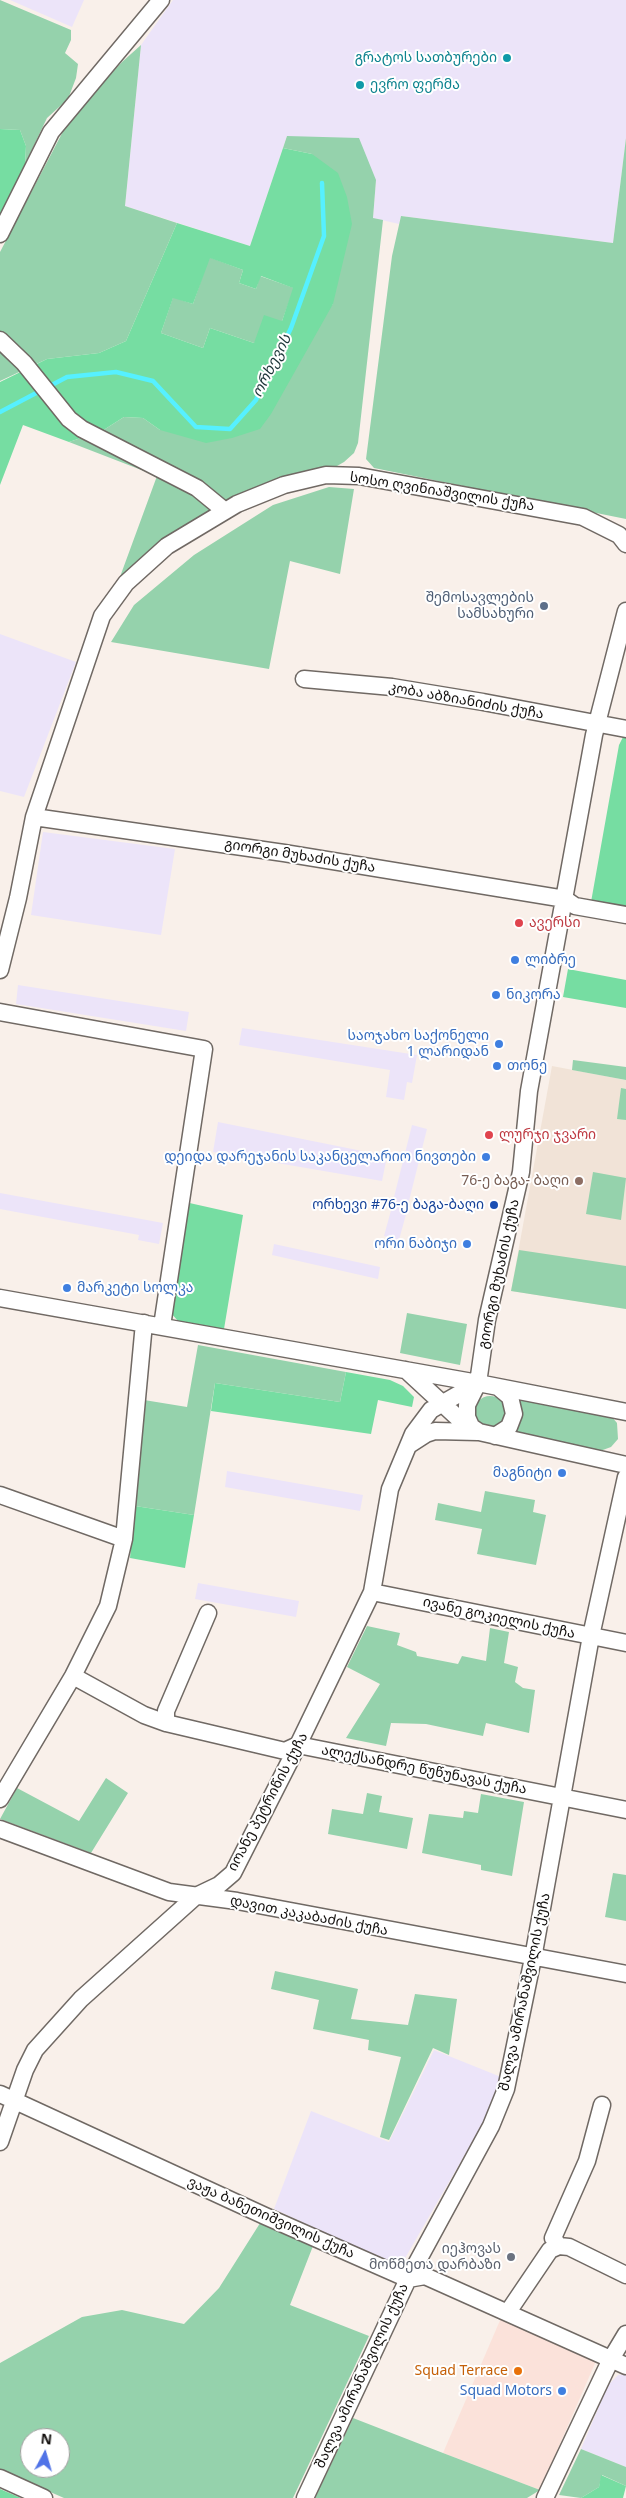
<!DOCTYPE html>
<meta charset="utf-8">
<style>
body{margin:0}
#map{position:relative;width:626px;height:2498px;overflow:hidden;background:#f9f0ea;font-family:"Noto Sans",sans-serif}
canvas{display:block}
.north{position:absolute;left:20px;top:2428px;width:50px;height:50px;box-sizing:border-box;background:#fff;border:1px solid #a19f9f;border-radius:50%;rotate:6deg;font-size:14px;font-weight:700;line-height:20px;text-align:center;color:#13100e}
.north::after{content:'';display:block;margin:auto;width:18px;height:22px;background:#5073e7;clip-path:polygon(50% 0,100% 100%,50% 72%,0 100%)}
</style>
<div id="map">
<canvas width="626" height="2498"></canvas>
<div class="north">N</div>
</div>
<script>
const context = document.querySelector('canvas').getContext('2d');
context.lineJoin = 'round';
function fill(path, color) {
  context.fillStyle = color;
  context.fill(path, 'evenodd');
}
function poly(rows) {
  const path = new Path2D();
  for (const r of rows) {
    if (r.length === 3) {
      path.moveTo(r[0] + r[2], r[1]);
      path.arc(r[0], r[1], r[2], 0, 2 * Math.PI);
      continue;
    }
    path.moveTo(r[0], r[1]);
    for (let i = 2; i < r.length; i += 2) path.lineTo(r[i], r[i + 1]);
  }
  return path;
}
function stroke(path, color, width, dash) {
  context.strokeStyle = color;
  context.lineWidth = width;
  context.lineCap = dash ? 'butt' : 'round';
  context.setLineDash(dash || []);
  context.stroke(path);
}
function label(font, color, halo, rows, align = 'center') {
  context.font = font + ' "Noto Sans","Noto Sans Georgian",sans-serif';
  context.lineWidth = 4;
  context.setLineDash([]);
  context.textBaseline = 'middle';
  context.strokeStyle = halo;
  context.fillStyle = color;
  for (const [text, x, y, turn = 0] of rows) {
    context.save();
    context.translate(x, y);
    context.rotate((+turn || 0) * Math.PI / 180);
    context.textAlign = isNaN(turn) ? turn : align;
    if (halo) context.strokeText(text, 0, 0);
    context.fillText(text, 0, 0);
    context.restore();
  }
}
const commercial = poly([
 [501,2318,596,2361,540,2490,443,2453]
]);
const industrial = poly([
 [10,0,84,0,72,27],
 [173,0,626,0,626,138,613,243,401,216,399,224,373,218,376,180,287,136,250,246,125,206,141,45],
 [0,634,76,662,24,797,0,791],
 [43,832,175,849,161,935,31,915],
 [18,985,189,1012,186,1031,16,1004],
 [242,1028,417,1055,412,1083,407,1082,404,1100,386,1097,390,1070,239,1045],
 [218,1122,387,1156,382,1181,213,1152],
 [412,1125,427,1129,408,1205,393,1201],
 [0,1193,163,1223,159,1244,138,1240,139,1235,0,1209],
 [393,1203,408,1207,399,1240,384,1236],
 [274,1244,380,1267,378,1279,272,1255],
 [227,1471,363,1495,360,1511,225,1487],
 [198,1583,299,1601,296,1617,195,1599],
 [434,2050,501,2077,490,2111,404,2260,397,2266,274,2209,311,2111,389,2142],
 [626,2374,626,2467,581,2449,608,2385,618,2375]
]);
const built = poly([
 [552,1066,626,1080,626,1309,511,1291]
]);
const green = poly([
 [0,0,71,30,71,40,65,53,78,64,76,78,68,99,47,118,25,164,26,146,20,130,0,129],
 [141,45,125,206,177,223,126,341,99,353,47,359,0,381,0,252,70,118,122,62],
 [287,136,359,138,376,180,373,218,383,220,358,443,354,453,344,462,330,470,249,490,165,537,117,585,157,476,69,442,102,431,124,417,143,418,160,430,333,304,312,154,283,148],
 [626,138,626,519,374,468,366,459,392,256,401,216,613,243],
 [209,257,243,270,239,283,256,289,260,276,294,288,282,321,254,343,210,328,203,348,161,333,173,297,193,304],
 [329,487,354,489,340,574,290,561,269,669,111,642,134,605,194,555,273,505],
 [573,1060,626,1067,626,1080,572,1070],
 [621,1088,626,1089,626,1120,617,1119],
 [593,1172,626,1178,621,1220,586,1214],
 [519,1250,626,1266,626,1309,511,1291],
 [407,1313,467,1324,460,1365,400,1353],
 [198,1345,346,1372,340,1402,215,1383,194,1515,135,1506,144,1400,187,1407],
 [490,1412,16],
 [517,1397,611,1416,617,1423,618,1439,611,1447,600,1451,513,1435],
 [485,1491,535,1500,533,1512,546,1515,536,1565,477,1554,482,1529,435,1520,438,1503,481,1512],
 [367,1626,400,1633,397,1645,416,1652,417,1656,458,1664,462,1656,486,1661,490,1628,509,1632,504,1663,518,1667,515,1682,523,1688,535,1690,529,1733,486,1723,483,1736,426,1724,391,1723,386,1746,346,1738,380,1684,347,1667],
 [106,1778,128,1793,91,1853,0,1819,17,1788,79,1821],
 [367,1793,382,1796,379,1812,413,1818,407,1849,328,1834,332,1809,363,1814],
 [481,1794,524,1802,512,1876,481,1870,481,1865,422,1853,429,1814,463,1818,464,1811,478,1813],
 [613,1873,626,1875,626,1921,605,1917],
 [275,1971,358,1989,351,2019,408,2025,415,1994,457,1999,449,2055,433,2048,389,2140,380,2137,401,2057,368,2050,369,2040,313,2029,319,2000,271,1989],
 [262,2220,313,2246,290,2305,369,2336,293,2498,64,2498,0,2470,0,2363,82,2317,122,2310,184,2324,219,2288],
 [30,2438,60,2438,60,2468,30,2468],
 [353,2418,443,2453,540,2490,527,2498,315,2498],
 [581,2449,626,2467,626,2486,602,2475,599,2487,581,2498,559,2495]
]);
const forest = poly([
 [0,129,20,130,26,146,25,164,0,216],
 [283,148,312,154,338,173,347,197,352,224,333,304,271,414,260,429,232,438,206,443,160,430,143,418,124,417,102,431,69,442,23,425,0,485,0,382,47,359,99,353,126,341,177,223,250,246],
 [210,258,243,270,239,283,256,289,261,276,293,288,282,321,264,315,254,343,210,328,203,348,161,333,173,298,193,304],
 [624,735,626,736,626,909,591,902,619,745],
 [568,969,626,980,626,1008,563,997],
 [185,1202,243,1215,224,1329,178,1321,170,1312],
 [346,1372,390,1380,403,1386,414,1397,412,1407,378,1400,371,1434,211,1411,215,1383,340,1402],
 [135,1506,194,1515,185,1568,130,1558],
 [601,2475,626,2486,623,2498,581,2498,599,2487],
 [0,2489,21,2498,0,2498]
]);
const stream = poly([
 [48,387,67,377,116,372,153,381,196,427,230,429,256,400,291,328,324,236,322,183],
 [0,412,40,391]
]);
const street = poly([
 [0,234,51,132,161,0],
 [0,340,24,363,69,419,82,429,197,488,225,511],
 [304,679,392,687,483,702,626,729],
 [34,817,284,853,565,899,575,906,626,915],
 [0,970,18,898,34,817,102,616,126,583,167,546,237,504,284,485,326,475,359,476,583,517,619,535,626,544],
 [0,1012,204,1049,162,1326],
 [0,1298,478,1383,626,1412],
 [406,1370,458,1418,479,1432,626,1465],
 [471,1426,467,1417,467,1405,478,1383,487,1320,521,1172,529,1091,594,735,626,611],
 [495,1436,509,1427,514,1414,510,1397,498,1387],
 [409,1445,426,1434,435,1431,478,1432],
 [0,1495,124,1539,144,1323],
 [372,1592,626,1643],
 [208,1613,166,1711,166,1723,285,1751,298,1745,626,1810],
 [73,1676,144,1715,166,1723],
 [0,1799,73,1676,108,1606,124,1539],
 [0,1829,169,1892,237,1901,626,1974],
 [0,2094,265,2216,408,2279,425,2276,626,2366],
 [0,2142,25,2070,35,2050,81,1999,196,1896,219,1885,233,1873,298,1745,372,1592,390,1489,413,1434,431,1410,478,1383],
 [559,2246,553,2238,587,2161,602,2105],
 [508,2312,550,2250,559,2246,569,2247,626,2275],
 [0,2478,44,2498],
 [305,2498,408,2279,491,2126,506,2089,533,1958,591,1636,626,1477],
 [545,2498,611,2359,626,2334]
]);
const markers = [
 [507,58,5,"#0f9aa8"],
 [360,85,5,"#0f9aa8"],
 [544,606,5,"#5c6f8a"],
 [519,923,5,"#e0444e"],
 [515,960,5,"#3f7fe0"],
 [496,995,5,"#3f7fe0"],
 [499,1044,5,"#3f7fe0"],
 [497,1066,5,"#3f7fe0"],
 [489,1135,5,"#e0444e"],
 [486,1157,5,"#3f7fe0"],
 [579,1181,5,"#8d6e63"],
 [494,1205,5,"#1a4fb4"],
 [467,1244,5,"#3f7fe0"],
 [67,1288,5,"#3f7fe0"],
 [562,1473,5,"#3f7fe0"],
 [511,2257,5,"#6b7280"],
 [518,2371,5,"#e8710a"],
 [562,2391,5,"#3f7fe0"]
];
const cultureNames = [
 ["გრატოს სათბურები",497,58],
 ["ევრო ფერმა",370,85,"left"]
];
const streetNames = [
 ["სოსო ღვინიაშვილის ქუჩა",442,492,9],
 ["კობა აბზიანიძის ქუჩა",466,701,10],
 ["გიორგი მუხაძის ქუჩა",300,856,9],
 ["გიორგი მუხაძის ქუჩა",499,1274,-78],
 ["ივანე გოკიელის ქუჩა",499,1618,12],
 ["ალექსანდრე წუწუნავას ქუჩა",424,1770,11],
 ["იოანე პეტრიწის ქუჩა",268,1802,-62],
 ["დავით კაკაბაძის ქუჩა",309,1916,11],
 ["შალვა ამირანაშვილის ქუჩა",525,1992,-78],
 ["ვაჟა ბანეთიშვილის ქუჩა",271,2218,24],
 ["შალვა ამირანაშვილის ქუჩა",362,2376,-65]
];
const serviceNames = [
 ["შემოსავლების",534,598],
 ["სამსახური",534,614]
];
const healthNames = [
 ["ავერსი",529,923],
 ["ლურჯი ჯვარი",499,1135]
];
const shopNames = [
 ["ლიბრე",525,960,"left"],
 ["ნიკორა",506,995,"left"],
 ["საოჯახო საქონელი",489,1036],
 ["1 ლარიდან",489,1052],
 ["თონე",507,1066,"left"],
 ["დეიდა დარეჯანის საკანცელარიო ნივთები",476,1157],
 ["ორი ნაბიჯი",457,1244],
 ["მარკეტი სოლკა",77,1288,"left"],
 ["მაგნიტი",552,1473],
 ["Squad Motors",552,2391]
];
const educationNames = [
 ["76-ე ბაგა- ბაღი",569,1181]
];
const transitNames = [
 ["ორხევი #76-ე ბაგა-ბაღი",484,1205]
];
const worshipNames = [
 ["იეჰოვას",501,2249],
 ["მოწმეთა დარბაზი",501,2265]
];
const foodNames = [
 ["Squad Terrace",508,2371]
];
const waterNames = [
 ["ორხევის",272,366,-63]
];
fill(commercial, '#fbe2da');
fill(industrial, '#ece4f9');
fill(built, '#f1e3d7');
fill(green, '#95d2ac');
fill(forest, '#76dda2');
stroke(stream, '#56f0ff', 4.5);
stroke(street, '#706964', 19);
stroke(street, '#fff', 16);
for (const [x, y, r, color] of markers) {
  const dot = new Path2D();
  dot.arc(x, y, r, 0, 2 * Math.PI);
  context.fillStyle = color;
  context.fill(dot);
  stroke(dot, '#fff', 2);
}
label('14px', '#0d838f', '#fff', cultureNames, 'right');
label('14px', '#13100e', '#fff', streetNames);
label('14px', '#4e5e75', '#fff', serviceNames, 'right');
label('14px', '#be3a42', '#fff', healthNames, 'left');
label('14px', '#366cbe', '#fff', shopNames, 'right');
label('14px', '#785e54', '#fff', educationNames, 'right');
label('14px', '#164399', '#fff', transitNames, 'right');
label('14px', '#5b616d', '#fff', worshipNames, 'right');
label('14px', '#c56008', '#fff', foodNames, 'right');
label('italic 15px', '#1c3538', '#fff', waterNames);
</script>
